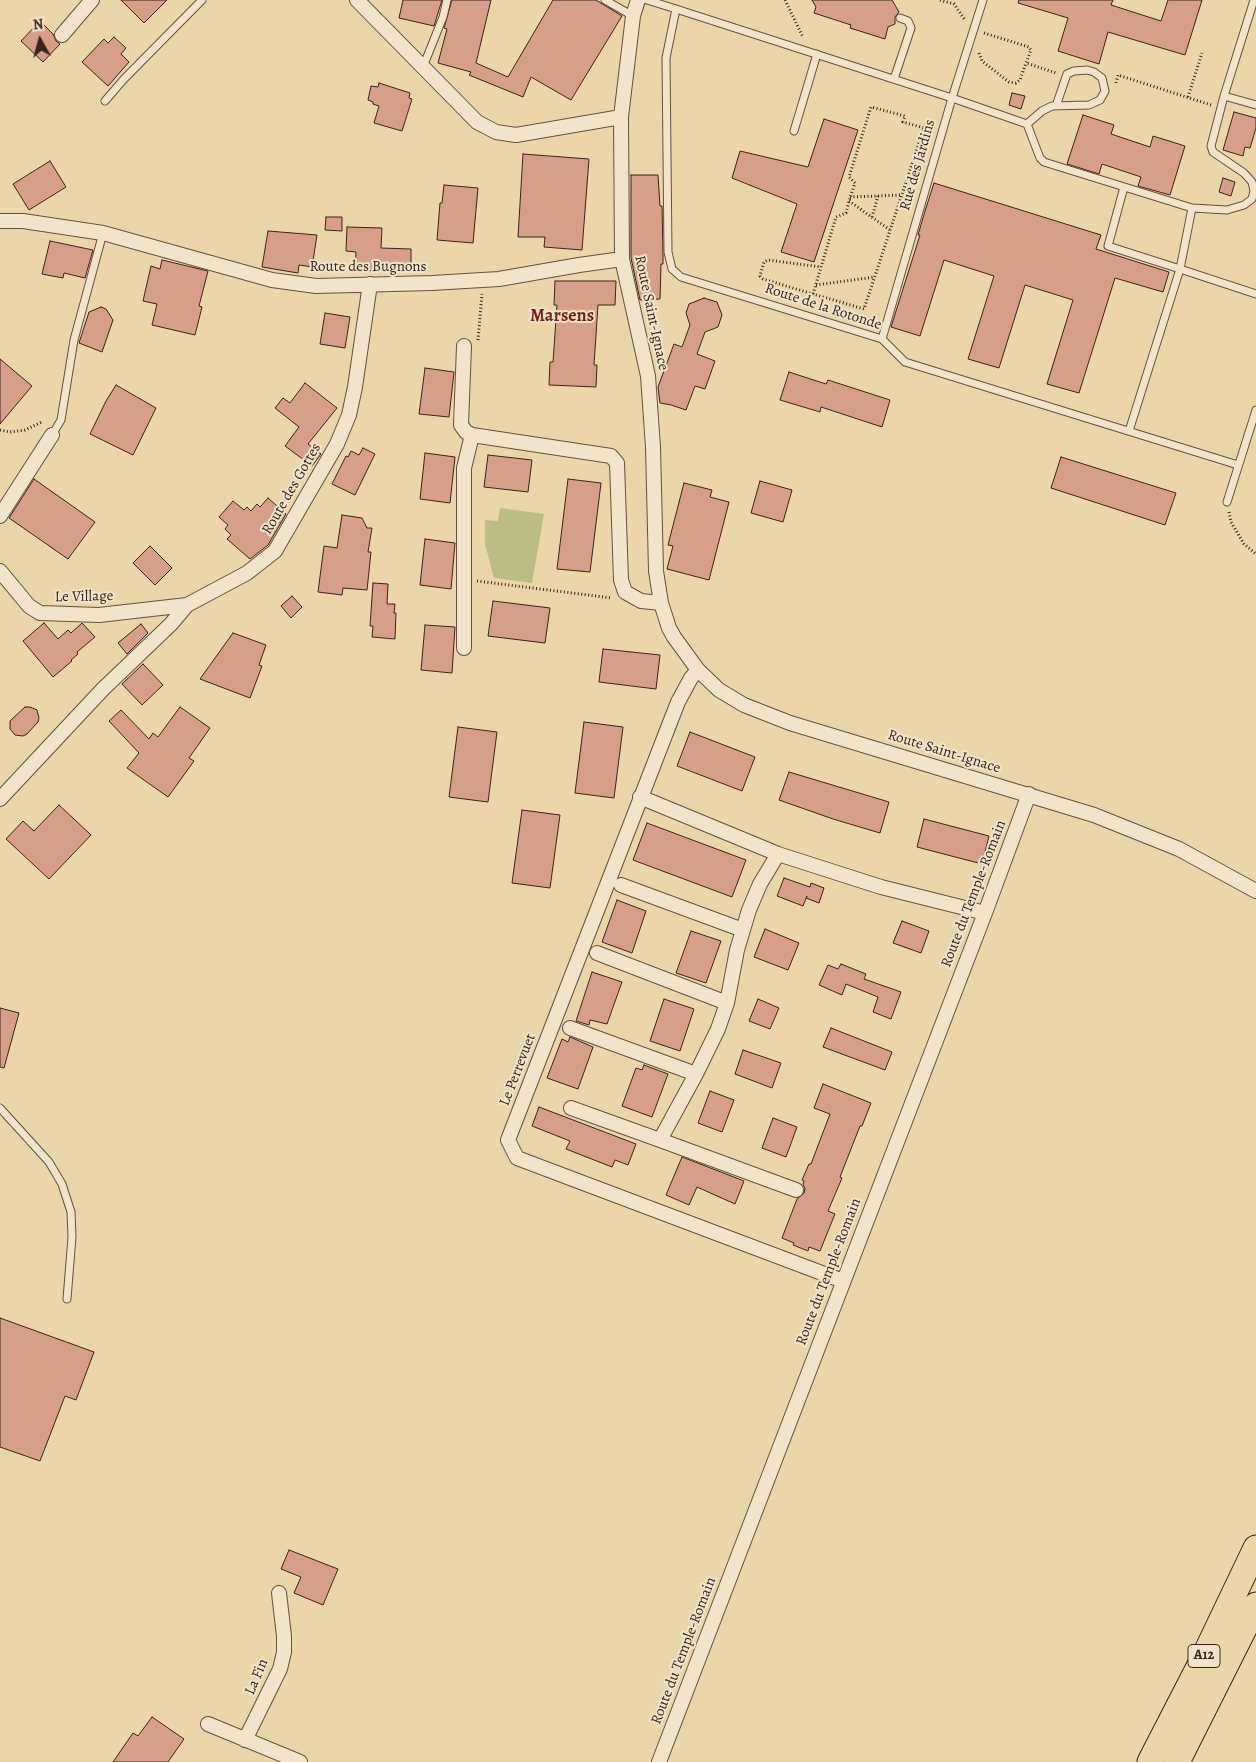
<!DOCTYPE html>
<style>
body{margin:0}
#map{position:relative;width:1256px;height:1762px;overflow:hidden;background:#ebd6aa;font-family:Alegreya,serif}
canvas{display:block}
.north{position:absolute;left:15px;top:15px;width:50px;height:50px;-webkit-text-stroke:4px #f2e4c8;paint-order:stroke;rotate:353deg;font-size:14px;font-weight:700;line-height:20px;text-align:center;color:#3b2319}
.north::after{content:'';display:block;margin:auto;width:18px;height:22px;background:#3b2319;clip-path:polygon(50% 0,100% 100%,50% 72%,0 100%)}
</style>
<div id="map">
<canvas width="1256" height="1762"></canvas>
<div class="north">N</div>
</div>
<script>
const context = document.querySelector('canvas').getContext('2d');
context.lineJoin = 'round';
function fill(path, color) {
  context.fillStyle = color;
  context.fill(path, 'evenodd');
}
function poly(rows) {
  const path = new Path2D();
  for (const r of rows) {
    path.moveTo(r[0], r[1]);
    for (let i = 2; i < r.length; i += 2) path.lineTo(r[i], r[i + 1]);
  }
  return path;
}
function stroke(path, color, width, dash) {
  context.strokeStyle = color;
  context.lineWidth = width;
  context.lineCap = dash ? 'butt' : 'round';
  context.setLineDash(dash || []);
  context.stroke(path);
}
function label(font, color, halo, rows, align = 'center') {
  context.font = font + ' Alegreya,serif';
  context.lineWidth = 4;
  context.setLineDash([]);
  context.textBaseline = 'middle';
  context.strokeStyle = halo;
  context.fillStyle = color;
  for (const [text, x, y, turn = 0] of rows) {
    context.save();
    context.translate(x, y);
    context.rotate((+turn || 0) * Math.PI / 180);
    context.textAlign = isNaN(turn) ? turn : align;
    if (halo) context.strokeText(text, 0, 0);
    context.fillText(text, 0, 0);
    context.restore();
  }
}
const green = poly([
 [500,508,544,514,532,583,494,578,485,544,485,520,498,521]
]);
const building = poly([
 [121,0,167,0,144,23,121,0],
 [403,0,442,0,434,26,399,18,403,0],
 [452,0,491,0,476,63,508,77,553,0,596,0,622,16,571,100,531,77,523,97,469,75,471,72,438,63,447,29,444,28,452,0],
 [812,0,892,0,899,12,895,17,895,24,888,27,885,39,850,28,851,25,814,13,816,7,812,0],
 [1019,0,1113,0,1111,5,1161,21,1168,0,1202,0,1185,55,1108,32,1099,64,1058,51,1068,18,1018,3,1019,0],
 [40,21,53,34,56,41,60,44,43,62,21,41,40,21],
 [114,37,126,48,121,54,129,62,108,86,82,62,104,39,108,43,114,37],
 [379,83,410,93,409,98,412,99,402,131,374,123,379,106,373,104,373,102,368,100,371,86,378,87,379,83],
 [1012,93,1025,96,1021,109,1009,105,1012,93],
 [1234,112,1256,118,1256,128,1250,148,1245,147,1243,156,1223,150,1234,112],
 [1083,115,1114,125,1111,134,1150,147,1153,136,1185,146,1170,195,1138,186,1141,177,1102,164,1099,174,1067,164,1083,115],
 [824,119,858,130,814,262,781,252,797,204,732,178,740,151,808,167,824,119],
 [523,154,589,159,582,250,544,247,545,237,518,237,523,154],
 [50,161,66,187,29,210,13,184,50,161],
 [631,175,658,175,660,206,662,206,663,254,663,264,661,264,660,299,640,300,631,258,631,175],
 [1223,178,1235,182,1231,196,1219,192,1223,178],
 [934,183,1101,235,1096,249,1169,272,1163,292,1115,278,1079,393,1047,384,1073,300,1025,285,999,368,968,359,994,276,944,260,920,336,891,327,920,235,918,235,925,211,934,183],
 [444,185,478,188,473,243,437,240,440,203,442,203,444,185],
 [326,217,342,217,342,231,325,230,326,217],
 [347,227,382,228,381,248,411,249,411,266,380,265,380,271,355,270,356,252,346,251,347,227],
 [268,231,317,235,312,267,299,265,298,273,262,267,268,231],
 [50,241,93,250,85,278,64,273,63,278,42,274,50,241],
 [162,260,208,271,199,306,202,307,195,335,152,325,157,304,143,301,151,266,160,269,162,260],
 [555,281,616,281,615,305,598,305,594,365,597,365,596,387,549,385,550,362,553,362,557,305,554,305,555,281],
 [704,298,717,302,722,315,718,327,705,332,697,354,715,361,705,389,695,386,686,410,671,405,660,403,658,387,674,344,682,347,690,325,686,313,689,304,704,298],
 [101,307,106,309,113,320,102,352,79,343,89,312,101,307],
 [325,313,350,317,345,348,320,344,325,313],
 [0,359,32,386,0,424,0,359],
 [425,368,454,372,449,417,419,414,425,368],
 [789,372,826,384,828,380,890,400,882,427,821,407,820,412,780,400,789,372],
 [305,383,337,408,308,444,321,454,312,466,285,446,299,427,275,408,283,398,290,403,305,383],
 [116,385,156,408,133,455,90,434,106,401,116,385],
 [363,448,375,454,355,495,332,484,346,456,348,457,351,451,359,455,363,448],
 [425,453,455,457,450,503,420,499,425,453],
 [488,455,532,460,528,492,484,487,488,455],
 [1061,457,1176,493,1165,525,1051,488,1061,457],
 [34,479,95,522,68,559,9,518,34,479],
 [568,479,601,483,590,572,557,569,568,479],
 [760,481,792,490,783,522,751,513,760,481],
 [684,483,712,490,710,497,729,502,709,580,667,569,673,546,668,545,684,483],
 [268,498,286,514,268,545,250,559,227,539,231,535,225,529,228,525,219,517,233,501,244,510,247,507,251,511,257,504,260,507,268,498],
 [342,515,362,518,367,528,372,528,368,552,371,552,367,590,343,588,342,595,318,592,324,546,337,548,342,515],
 [425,539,455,543,451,589,420,585,425,539],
 [150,546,172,568,155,585,133,563,150,546],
 [373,583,388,584,387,604,395,604,394,613,396,613,395,639,372,637,373,626,370,626,373,583],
 [292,596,302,607,291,618,281,606,292,596],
 [493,601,550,608,545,643,488,636,493,601],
 [44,623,58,639,68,630,71,633,82,623,95,637,77,652,78,654,71,660,72,661,53,677,23,641,44,623],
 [141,624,148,633,127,654,118,643,141,624],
 [425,625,455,627,452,673,421,670,425,625],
 [233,633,266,645,259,665,262,666,250,698,200,679,233,633],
 [603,649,660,655,656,689,599,682,603,649],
 [143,664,163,685,142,705,122,684,143,664],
 [25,707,30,707,37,710,39,718,38,722,27,734,23,736,15,735,10,729,10,721,25,707],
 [180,707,210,728,189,758,194,761,168,797,127,768,139,753,109,721,121,710,149,739,153,733,158,737,180,707],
 [584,722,623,727,614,798,575,793,584,722],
 [458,727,497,732,488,802,449,797,458,727],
 [690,732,755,757,742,791,677,766,690,732],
 [789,772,889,802,880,833,833,819,779,800,789,772],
 [59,805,91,835,49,879,6,839,23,821,34,831,59,805],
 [522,810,560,815,550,888,512,883,522,810],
 [924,819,989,836,982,864,917,847,924,819],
 [647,823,746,860,732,897,633,860,647,823],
 [784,878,810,887,811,883,824,888,819,903,806,898,807,896,803,906,777,896,784,878],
 [617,900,646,911,632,953,602,942,617,900],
 [902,921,929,931,921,953,893,943,902,921],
 [765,929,799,943,788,970,754,957,765,929],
 [691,931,721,941,706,983,676,973,691,931],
 [841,964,866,974,864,979,901,992,891,1019,873,1012,878,997,846,984,842,995,819,985,828,965,838,969,841,964],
 [592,972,622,982,607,1024,590,1020,589,1025,576,1021,592,972],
 [664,999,694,1009,680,1051,650,1041,664,999],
 [758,999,779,1008,770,1029,749,1021,758,999],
 [0,1008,19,1013,4,1068,0,1067,0,1008],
 [831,1028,892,1052,885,1070,823,1047,831,1028],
 [570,1037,593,1047,578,1089,547,1078,562,1039,568,1042,570,1037],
 [743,1050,781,1063,772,1088,735,1074,743,1050],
 [644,1065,668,1074,652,1117,622,1106,636,1068,642,1070,644,1065],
 [823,1084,871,1103,862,1126,860,1126,840,1177,842,1178,828,1211,835,1214,820,1251,809,1247,808,1251,793,1245,794,1243,782,1238,797,1199,804,1193,805,1189,803,1184,804,1181,802,1180,809,1164,811,1164,830,1114,814,1108,823,1084],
 [710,1091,734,1100,722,1132,698,1123,710,1091],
 [539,1107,636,1144,628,1165,615,1160,612,1167,566,1149,570,1141,532,1126,539,1107],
 [773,1118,797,1127,786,1157,762,1148,773,1118],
 [682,1157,744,1181,735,1204,697,1187,689,1205,666,1195,682,1157],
 [0,1318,94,1352,76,1400,65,1396,40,1461,0,1447,0,1318],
 [289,1550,338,1569,323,1605,294,1593,301,1577,281,1569,289,1550],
 [152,1717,184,1739,168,1762,113,1762,133,1733,138,1736,152,1717]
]);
const path = poly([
 [785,0,803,37],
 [940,0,954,4,965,20],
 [984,33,1029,47,1031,50,1026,63,1056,73],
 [979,53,982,61,1009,82,1016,83,1020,80,1026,63],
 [1116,83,1118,75,1211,105],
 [1188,97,1202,53],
 [850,197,901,195],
 [849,201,890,230],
 [872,217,878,196],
 [816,285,875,277],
 [813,294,836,217,846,213,849,201,855,183,849,177,871,107,905,116,903,122,924,128,864,309,813,294,763,279,760,276,764,262,768,260,821,267],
 [478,340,482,294],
 [0,430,10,432,25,430,42,422],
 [1229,512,1231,522,1244,544,1256,554],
 [477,581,612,598]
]);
const service = poly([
 [605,0,633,16],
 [647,0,676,9,666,58,668,252,672,269,681,277,882,339,905,362,1238,465],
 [676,9,952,98,1027,124,1040,158,1044,162,1192,208,1180,269,1256,294],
 [423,67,443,17,447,0],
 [894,79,911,28,908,21,900,18],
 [1224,96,1254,0],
 [105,101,124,79,202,0],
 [1027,124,1042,111,1052,106,1089,105,1100,100,1105,91,1102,78,1094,72,1087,70,1074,71,1067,74,1056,106],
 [794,131,817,54],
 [1124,187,1108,246,1180,269,1129,431],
 [1192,208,1227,210,1244,205,1252,199,1254,191,1252,182,1244,173,1213,152,1211,146,1224,96,1256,105],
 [882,339,952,98,983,0],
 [52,435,61,420,74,340,103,233],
 [1227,502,1256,410],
 [0,1108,49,1162,62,1184,71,1212,72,1237,67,1299]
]);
const minor = poly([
 [357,0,477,122,496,132,516,135,621,117],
 [638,0,633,16,621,117,622,259,648,376,653,447,656,571,661,603,669,628,674,637,698,670,719,690,744,705,790,723,1094,815,1179,849,1256,891],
 [62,35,92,0],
 [0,221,23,221,103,233,272,280,316,286,432,283,499,279,579,265,622,259],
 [464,346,461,425,466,432,472,435,611,456,617,463,621,580,625,592,641,601,661,603],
 [0,516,52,435],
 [0,571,29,606,40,613,99,615,187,605],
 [464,648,464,468,472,435],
 [698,670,691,678,678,702,508,1140,517,1158,843,1281],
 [640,797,778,854,881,887,985,913],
 [0,799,103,689,171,624,187,605,247,573,275,551,337,444,349,415,355,387,370,284],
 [621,885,743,930],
 [597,953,727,1003],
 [570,1028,696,1074],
 [571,1108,660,1140,696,1074,718,1029,727,1003,737,950,749,910,760,884,778,854],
 [660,1140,796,1190],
 [208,1724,300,1762],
 [245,1740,280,1669,284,1652,284,1636,279,1593],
 [659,1762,985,913,1029,794]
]);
const motorway = poly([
 [1150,1762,1202,1661,1256,1548],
 [1177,1762,1256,1605]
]);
const shields = [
 [1204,1656,32]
];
const shieldNames = [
 ["A12",1204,1656]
];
const streetNames = [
 ["Rue des Jardins",918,165,-74],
 ["Route des Bugnons",368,267],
 ["Route de la Rotonde",823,307,18],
 ["Route Saint-Ignace",651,313,78],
 ["Route des Gottes",292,489,-60],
 ["Le Village",84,597,-1],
 ["Route Saint-Ignace",944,752,17],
 ["Route du Temple-Romain",974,894,-69],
 ["Le Perrevuet",518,1070,-69],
 ["Route du Temple-Romain",829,1272,-69],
 ["Route du Temple-Romain",684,1651,-69],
 ["La Fin",257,1677,-67]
];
const quarterNames = [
 ["Marsens",562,317]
];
fill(green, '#bcbc85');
fill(building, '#d59f88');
stroke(building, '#3b2319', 1);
stroke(service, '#67503d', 9);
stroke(minor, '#67503d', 16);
stroke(motorway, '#3b2319', 27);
stroke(path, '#3b2319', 3, [1, 2.5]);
stroke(service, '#f2e4c8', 7);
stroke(minor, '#f2e4c8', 14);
stroke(motorway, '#ebd6aa', 25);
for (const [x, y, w] of shields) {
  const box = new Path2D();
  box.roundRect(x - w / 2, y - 11.5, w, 23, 4);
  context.fillStyle = '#f2e4c8';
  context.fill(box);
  stroke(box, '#3b2319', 1);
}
label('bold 14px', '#3b2319', null, shieldNames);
label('15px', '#3b2319', '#f2e4c8', streetNames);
label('bold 18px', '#7a1f14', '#f2e4c8', quarterNames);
</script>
